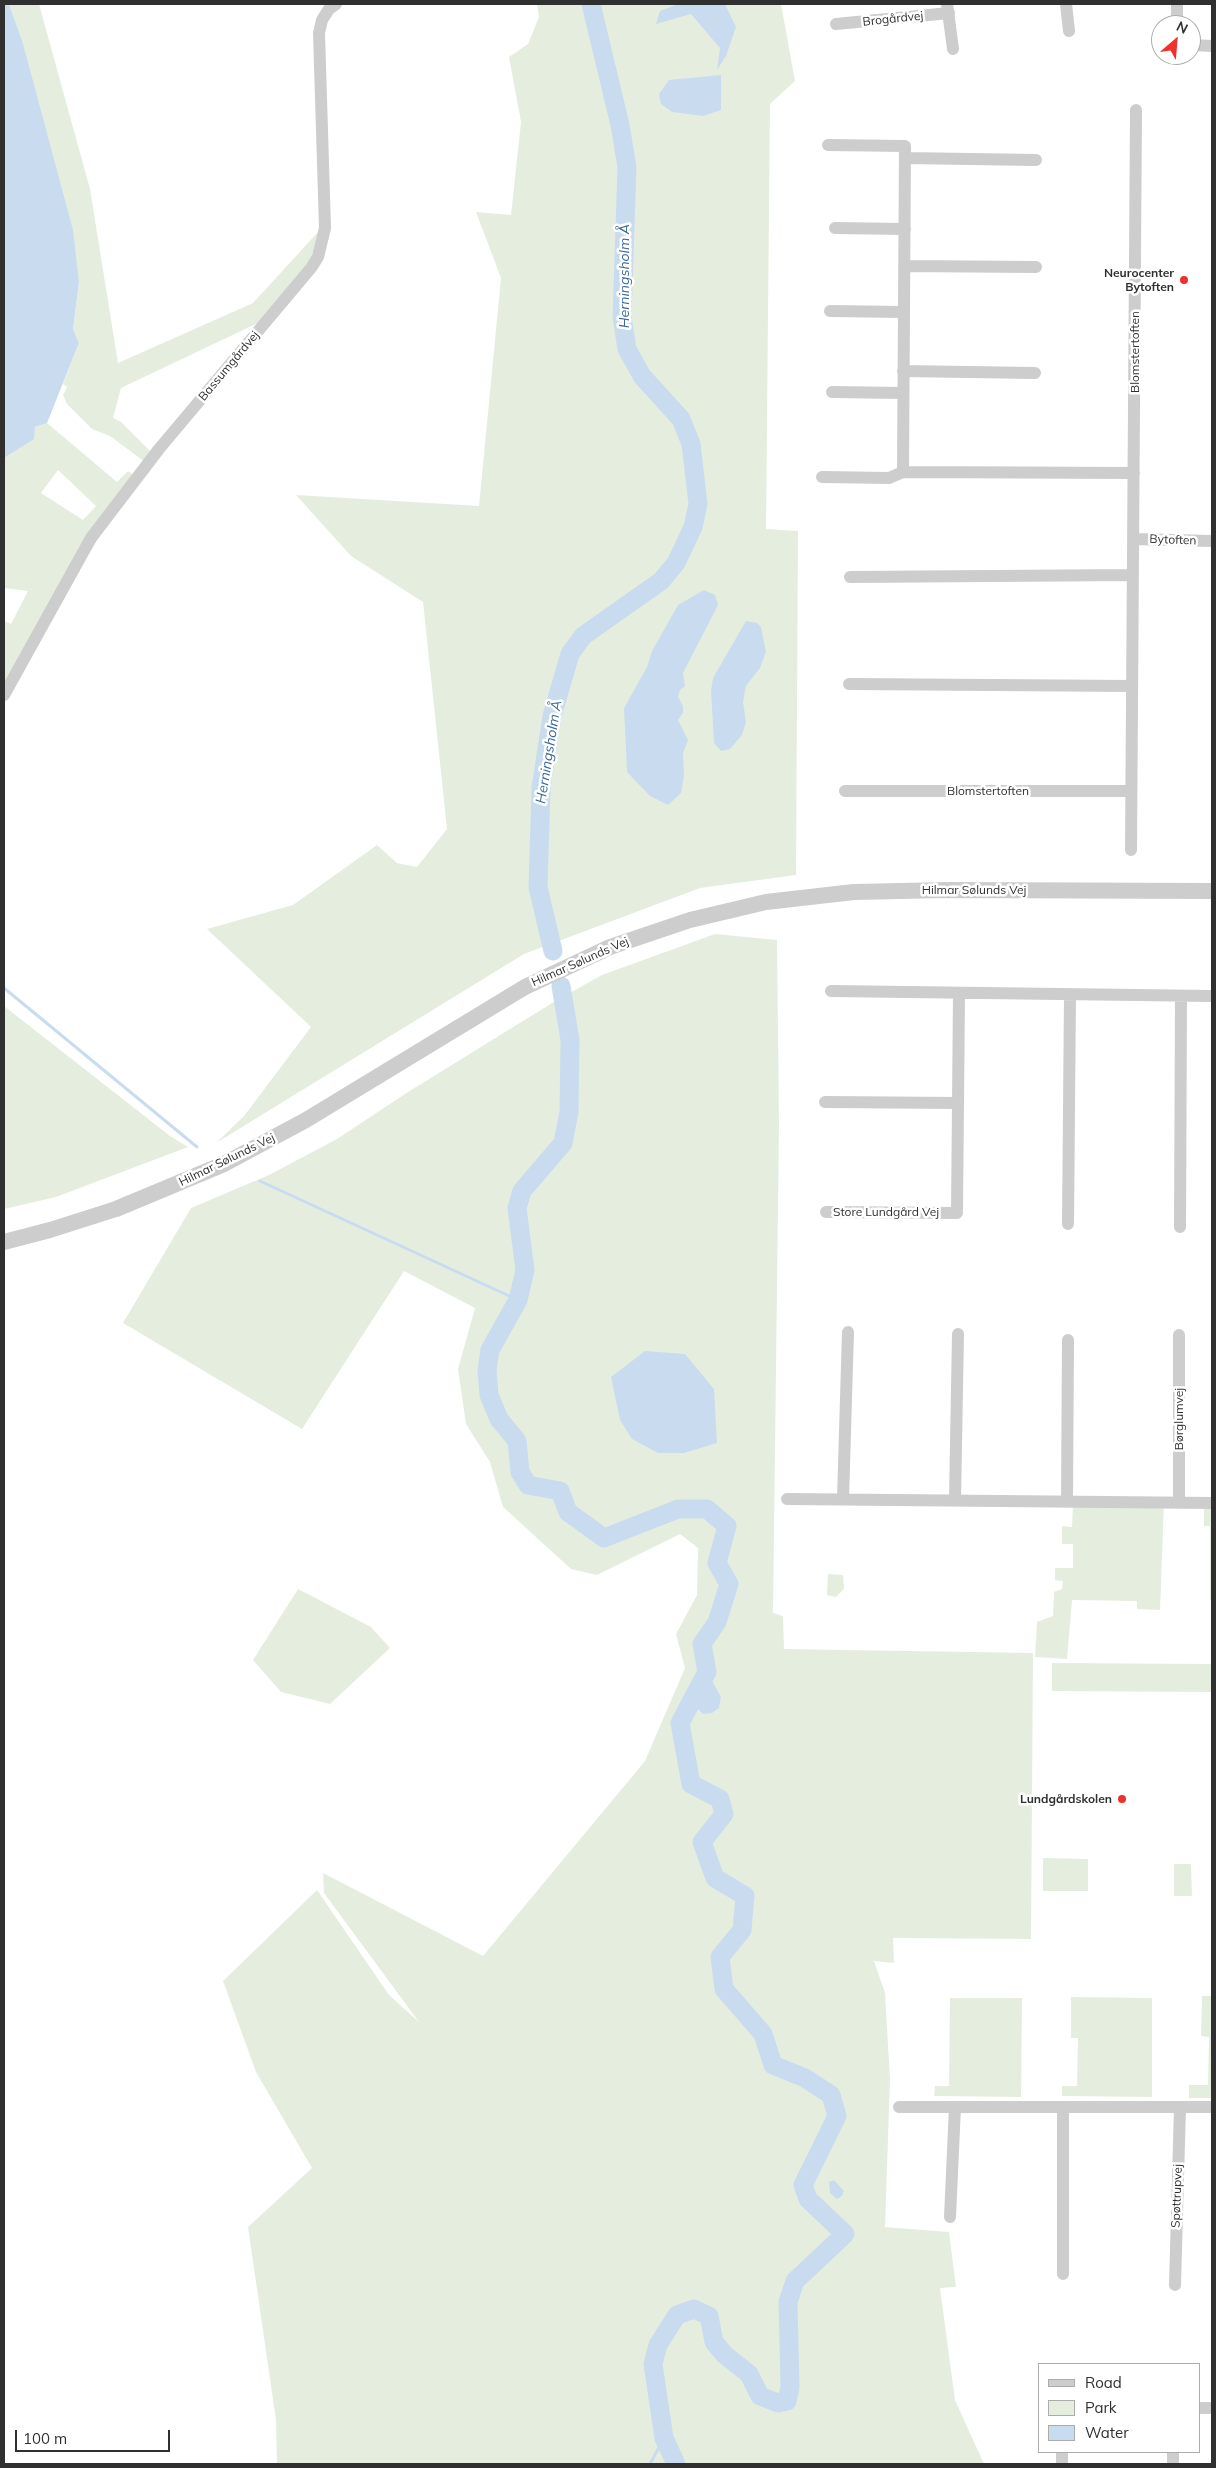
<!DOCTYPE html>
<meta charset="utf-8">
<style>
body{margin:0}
#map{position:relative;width:1216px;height:2468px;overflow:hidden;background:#fff;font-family:Mulish,sans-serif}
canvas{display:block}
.frame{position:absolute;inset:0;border:5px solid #303030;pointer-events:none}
.legend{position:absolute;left:1038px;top:2363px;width:162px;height:90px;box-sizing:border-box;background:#fff;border:1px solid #acacac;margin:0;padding:6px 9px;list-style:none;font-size:15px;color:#303030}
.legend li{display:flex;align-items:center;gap:10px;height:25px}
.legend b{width:25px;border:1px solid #acacac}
.north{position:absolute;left:1151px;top:15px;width:50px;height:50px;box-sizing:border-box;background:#fff;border:1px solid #acacac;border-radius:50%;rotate:27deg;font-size:14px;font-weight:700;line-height:20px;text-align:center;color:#303030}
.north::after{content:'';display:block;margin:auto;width:18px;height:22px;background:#f0302a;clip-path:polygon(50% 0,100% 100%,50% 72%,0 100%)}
.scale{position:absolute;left:15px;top:2430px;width:155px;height:22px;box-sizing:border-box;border:2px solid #303030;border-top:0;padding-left:6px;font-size:15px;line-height:18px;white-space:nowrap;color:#303030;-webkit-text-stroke:4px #fff;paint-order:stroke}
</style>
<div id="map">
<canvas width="1216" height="2468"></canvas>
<div class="frame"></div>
<ul class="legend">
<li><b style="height:6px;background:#cdcdcd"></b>Road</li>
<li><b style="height:14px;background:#e5eede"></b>Park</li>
<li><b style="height:14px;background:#c9dcef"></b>Water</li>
</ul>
<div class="north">N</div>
<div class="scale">100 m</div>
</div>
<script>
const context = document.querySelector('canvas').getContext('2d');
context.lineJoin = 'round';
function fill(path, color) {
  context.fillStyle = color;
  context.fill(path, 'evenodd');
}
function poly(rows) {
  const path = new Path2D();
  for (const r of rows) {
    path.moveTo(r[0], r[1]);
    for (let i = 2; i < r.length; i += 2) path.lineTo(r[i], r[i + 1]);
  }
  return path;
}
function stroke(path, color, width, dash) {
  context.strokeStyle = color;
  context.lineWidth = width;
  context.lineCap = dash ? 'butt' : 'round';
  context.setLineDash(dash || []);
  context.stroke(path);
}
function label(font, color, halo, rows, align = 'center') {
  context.font = font + ' Mulish,sans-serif';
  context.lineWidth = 5;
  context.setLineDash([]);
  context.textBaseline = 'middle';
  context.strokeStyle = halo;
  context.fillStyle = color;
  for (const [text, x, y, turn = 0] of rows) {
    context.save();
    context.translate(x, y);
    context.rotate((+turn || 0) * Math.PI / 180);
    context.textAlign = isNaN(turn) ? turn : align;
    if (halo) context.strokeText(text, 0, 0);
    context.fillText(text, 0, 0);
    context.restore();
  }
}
const green = poly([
 [9,4,39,4,90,189,118,363,253,303,318,232,313,259,260,322,121,388,113,418,121,422,152,453,145,462,110,436,92,429,67,404,63,395,67,387,63,384,79,343,73,329,79,282,22,40],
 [537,4,781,4,795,81,770,104,766,529,798,531,796,875,700,888,524,954,216,1143,244,1116,311,1027,207,929,293,905,377,845,397,863,417,867,447,829,423,602,351,556,296,495,479,506,501,278,476,212,511,215,521,122,509,57,528,44,539,17],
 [47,423,117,482,128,471,136,477,4,691,4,621,11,624,28,591,4,588,4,458,33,439,35,427],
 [58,470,96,506,83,520,41,493],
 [715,934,777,940,779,1124,773,1613,783,1616,784,1649,1033,1653,1031,1939,893,1938,894,1963,874,1961,885,1993,890,2079,885,2227,949,2232,956,2287,940,2288,955,2400,984,2464,277,2464,276,2420,248,2227,312,2168,256,2072,223,1981,317,1890,389,1995,419,2022,324,1893,323,1873,483,1956,645,1761,685,1668,676,1634,697,1595,698,1548,680,1534,597,1575,571,1569,503,1507,490,1462,466,1424,458,1369,475,1308,404,1271,302,1429,123,1323,191,1208,269,1175,337,1139,408,1092,557,1000,602,975],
 [4,1006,170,1136,188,1147,56,1197,4,1209],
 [1073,1503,1164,1503,1160,1610,1137,1609,1137,1601,1072,1600,1067,1659,1035,1657,1037,1622,1053,1616,1054,1592,1062,1589,1063,1581,1055,1580,1055,1568,1073,1568,1073,1544,1062,1544,1062,1526,1072,1527],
 [1204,1509,1212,1509,1212,1600,1210,1600,1210,1526,1204,1526],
 [828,1574,843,1575,844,1589,836,1597,827,1595],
 [298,1589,371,1627,390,1648,330,1704,281,1692,253,1660],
 [1052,1663,1212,1664,1212,1692,1052,1691],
 [1043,1858,1088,1859,1088,1891,1043,1891],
 [1174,1864,1191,1864,1192,1896,1174,1896],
 [1202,1996,1212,1996,1212,2098,1189,2098,1189,2085,1208,2085,1209,2037,1201,2036],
 [1071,1997,1152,1998,1152,2097,1062,2096,1062,2086,1077,2086,1078,2038,1071,2038],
 [950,1998,1022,1998,1021,2097,934,2096,935,2086,949,2086]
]);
const water = poly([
 [4,4,9,4,22,40,73,230,79,282,73,329,79,343,47,423,35,427,34,439,4,458],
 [678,4,725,4,736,27,726,56,717,70,720,48,691,14,656,24,660,11],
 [721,75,721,110,703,116,672,112,661,104,659,94,669,80],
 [704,590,715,595,718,605,683,673,685,686,680,690,678,697,683,706,683,713,678,720,688,740,683,753,684,776,681,793,668,805,650,796,627,772,624,708,647,667,652,651,678,605],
 [746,621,757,623,761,627,766,652,760,668,746,686,743,702,746,722,742,735,730,749,721,751,714,743,711,691,713,678],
 [645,1351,685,1354,714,1389,717,1443,684,1453,658,1453,632,1439,620,1420,611,1377],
 [707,1672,721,1697,719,1708,712,1713,703,1714,691,1702],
 [834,2180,844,2191,842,2196,837,2199,830,2193,829,2182]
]);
const stream = poly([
 [4,988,197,1147],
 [260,1181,518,1300],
 [650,2464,664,2438]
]);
const river = poly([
 [553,951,538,887,541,788,552,716,570,654,583,636,661,581,676,563,693,527,698,504,691,444,681,419,642,376,627,349,622,317,627,167,620,125,591,4],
 [561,986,570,1040,569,1112,563,1143,522,1191,517,1208,525,1270,518,1300,490,1350,487,1370,489,1395,499,1419,517,1441,520,1472,528,1485,560,1491,568,1512,604,1538,678,1509,707,1509,727,1526,717,1563,729,1584,717,1622,702,1644,707,1672,680,1723,691,1784,720,1799,724,1814,702,1842,715,1878,745,1896,742,1930,720,1957,724,1989,763,2034,773,2065,805,2078,831,2095,837,2116,803,2185,808,2199,845,2234,795,2281,788,2302,790,2387,787,2401,778,2403,760,2396,749,2374,725,2355,714,2342,709,2316,694,2309,677,2315,658,2345,653,2364,664,2438,676,2464]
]);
const minor = poly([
 [947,4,953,49],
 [1066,4,1069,31],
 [836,24,949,13],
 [1177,25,1177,4],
 [1191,45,1212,46],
 [828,145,905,146,903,472,1134,473],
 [905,158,1036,160],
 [835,228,905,229],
 [904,266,1036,267],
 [830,311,903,312],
 [903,371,1035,373],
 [832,392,903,393],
 [822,477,889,478,903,472],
 [1133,539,1212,541],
 [850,577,1133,575],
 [849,684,1132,686],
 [4,695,91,538,159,449,311,268,318,257,325,228,319,33,322,20,329,9,336,4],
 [845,791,1131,791],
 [1131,850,1136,110],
 [831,991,1212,996],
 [825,1102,958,1103],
 [826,1212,957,1213,959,993],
 [1068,1224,1070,994],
 [1180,1227,1181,996],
 [1179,1335,1179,1503],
 [787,1499,1212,1503],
 [843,1499,848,1332],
 [955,1500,958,1334],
 [1067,1502,1068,1340],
 [899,2107,1212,2107],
 [950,2217,955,2107],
 [1063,2274,1063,2107],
 [1175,2285,1180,2107],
 [1200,2408,1212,2408],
 [1062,2464,1062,2452],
 [1173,2464,1173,2452]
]);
const tertiary = poly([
 [4,1242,50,1230,116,1209,224,1164,306,1120,525,987,610,947,690,920,766,902,854,892,947,890,1212,891]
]);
const markers = [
 [1184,280,5,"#f0302a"],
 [1122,1799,5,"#f0302a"]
];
const streetNames = [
 ["Brogårdvej",893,19,-6],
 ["Blomstertoften",1135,352,-90],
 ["Bassumgårdvej",229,366,-50],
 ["Bytoften",1173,540,2],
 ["Blomstertoften",988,791],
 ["Hilmar Sølunds Vej",974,890],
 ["Hilmar Sølunds Vej",580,962,-24],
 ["Hilmar Sølunds Vej",227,1160,-26],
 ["Store Lundgård Vej",886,1212],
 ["Børglumvej",1179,1419,-90],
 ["Spøttrupvej",1177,2196,-88]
];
const poiNames = [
 ["Neurocenter",1174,273],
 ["Bytoften",1174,287],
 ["Lundgårdskolen",1112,1799]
];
const waterNames = [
 ["Herningsholm Å",625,276,-90],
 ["Herningsholm Å",549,752,-81]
];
fill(green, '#e5eede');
fill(water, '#c9dcef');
stroke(stream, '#c9dcef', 3);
stroke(river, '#c9dcef', 19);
stroke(minor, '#cdcdcd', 12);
stroke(tertiary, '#cdcdcd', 16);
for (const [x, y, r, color] of markers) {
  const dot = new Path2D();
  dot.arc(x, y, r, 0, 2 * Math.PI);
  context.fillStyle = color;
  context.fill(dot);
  stroke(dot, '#fff', 2);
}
label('12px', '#303030', '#fff', streetNames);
label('bold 12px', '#303030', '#fff', poiNames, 'right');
label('italic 14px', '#386999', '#fff', waterNames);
</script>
